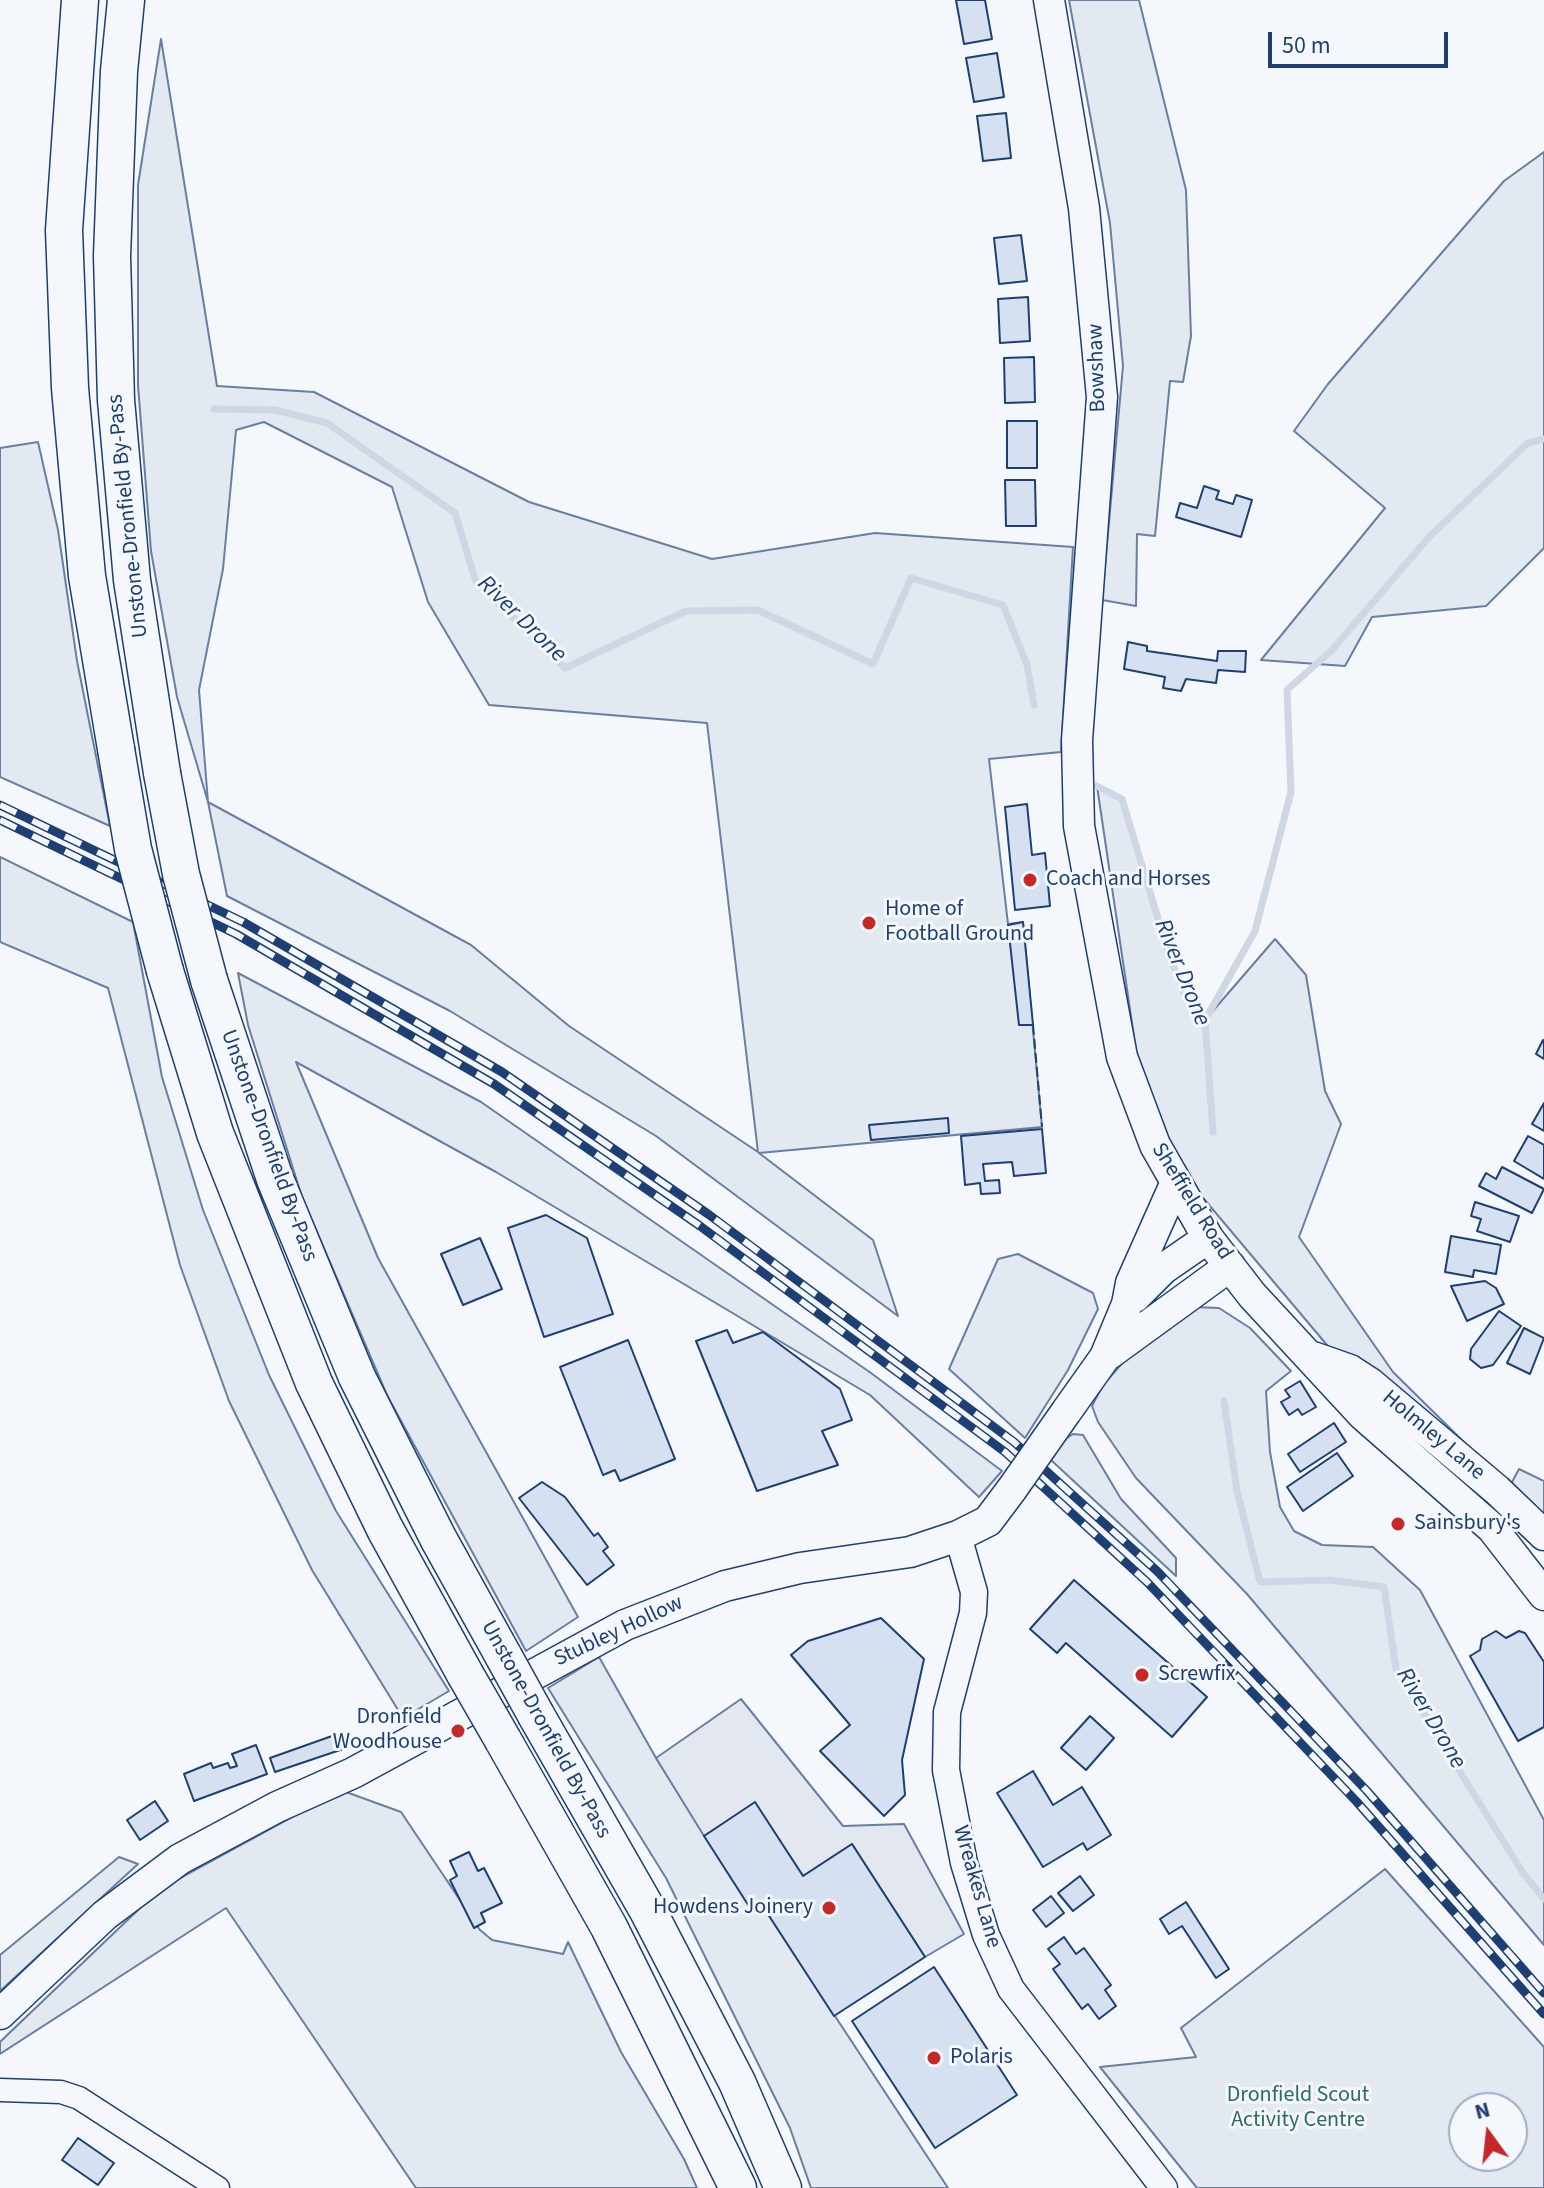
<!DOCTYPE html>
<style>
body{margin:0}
#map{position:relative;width:1544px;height:2188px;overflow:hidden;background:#f4f7fb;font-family:"Source Sans 3",sans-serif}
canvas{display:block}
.north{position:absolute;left:1448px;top:2092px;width:80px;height:80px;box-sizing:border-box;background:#f4f7fb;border:2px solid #9eadc5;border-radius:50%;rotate:345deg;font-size:22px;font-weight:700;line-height:32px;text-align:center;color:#1d3f73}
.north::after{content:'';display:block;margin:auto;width:28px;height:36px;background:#c62828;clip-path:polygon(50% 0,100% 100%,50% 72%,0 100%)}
.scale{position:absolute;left:1268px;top:32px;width:180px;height:36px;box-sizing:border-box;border:4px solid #1d3f73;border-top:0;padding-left:10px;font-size:24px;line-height:28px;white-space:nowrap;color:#1d3f73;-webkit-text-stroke:6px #f4f7fb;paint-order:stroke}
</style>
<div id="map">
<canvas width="1544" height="2188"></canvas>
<div class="north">N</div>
<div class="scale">50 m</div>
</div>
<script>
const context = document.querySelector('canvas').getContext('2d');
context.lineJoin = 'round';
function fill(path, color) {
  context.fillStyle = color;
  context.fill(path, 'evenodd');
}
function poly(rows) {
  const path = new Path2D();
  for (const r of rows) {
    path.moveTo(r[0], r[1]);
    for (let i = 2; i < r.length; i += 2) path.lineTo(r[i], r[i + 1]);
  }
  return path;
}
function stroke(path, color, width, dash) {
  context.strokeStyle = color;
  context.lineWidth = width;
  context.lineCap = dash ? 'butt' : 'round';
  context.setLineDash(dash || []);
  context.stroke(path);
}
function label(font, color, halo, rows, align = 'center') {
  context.font = font + ' "Source Sans 3",sans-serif';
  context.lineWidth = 6;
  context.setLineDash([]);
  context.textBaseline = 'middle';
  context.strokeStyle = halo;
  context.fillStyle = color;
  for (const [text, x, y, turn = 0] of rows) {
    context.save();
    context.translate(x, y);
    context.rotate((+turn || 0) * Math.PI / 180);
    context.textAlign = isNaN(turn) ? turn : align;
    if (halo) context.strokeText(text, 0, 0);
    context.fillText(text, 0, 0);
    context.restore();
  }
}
const green = poly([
 [1069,0,1139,0,1186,190,1191,336,1183,382,1170,381,1155,536,1137,534,1136,606,1102,600,1123,366,1110,223,1069,0],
 [161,39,217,386,314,392,529,502,712,559,875,533,1073,547,1061,752,989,759,1008,924,1023,922,1042,1127,759,1153,873,1240,898,1316,656,1136,450,1011,227,896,208,802,177,697,151,551,138,385,138,185,161,39],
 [264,422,392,487,428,602,489,705,707,723,758,1152,569,1026,471,945,208,802,199,690,223,569,236,430,264,422],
 [1544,152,1544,548,1486,606,1372,617,1345,666,1261,660,1385,508,1294,431,1328,384,1504,181,1544,152],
 [38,442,58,530,77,661,110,826,0,777,0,448,38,442],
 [1097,786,1122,799,1184,993,1205,1020,1275,939,1306,975,1325,1091,1341,1124,1299,1237,1393,1372,1468,1446,1332,1351,1188,1180,1164,1134,1136,1050,1097,786],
 [0,857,133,922,162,1077,203,1210,269,1375,336,1511,449,1691,403,1718,312,1570,229,1401,180,1265,108,988,0,942,0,857],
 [238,973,481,1102,871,1373,1002,1471,979,1497,870,1395,496,1172,296,1062,378,1258,578,1617,526,1651,387,1395,302,1197,248,1025,238,973],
 [1018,1254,1093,1293,1098,1309,1068,1370,1025,1438,949,1369,998,1259,1018,1254],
 [1193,1307,1219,1308,1250,1328,1291,1371,1266,1391,1270,1452,1280,1507,1294,1531,1322,1545,1373,1547,1420,1590,1544,1820,1544,1945,1247,1594,1136,1478,1098,1422,1092,1406,1103,1385,1142,1341,1193,1307],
 [1073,1434,1083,1435,1121,1499,1176,1558,1176,1576,1051,1460,1064,1440,1073,1434],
 [1519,1469,1544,1481,1544,1519,1510,1486,1519,1469],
 [599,1657,656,1758,752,1910,762,1905,948,2188,811,2188,790,2128,666,1878,548,1688,599,1657],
 [346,1792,401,1812,480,1930,492,1940,563,1954,568,1942,621,2052,684,2159,697,2188,416,2188,226,1908,0,2054,0,2042,160,1889,325,1799,346,1792],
 [119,1857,138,1864,0,1991,0,1955,119,1857],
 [1385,1869,1544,2047,1544,2188,1197,2188,1100,2067,1196,2057,1181,2028,1385,1869],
 [1512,2108,1512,2156,1464,2156,1464,2108,1512,2108]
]);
const parking = poly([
 [741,1699,843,1826,904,1824,964,1934,925,1957,852,1844,803,1876,755,1803,704,1836,656,1758,741,1699]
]);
const stream = poly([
 [214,409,275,410,327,423,455,513,476,582,565,668,686,611,758,610,873,664,911,578,1003,605,1027,665,1034,705],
 [1097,786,1122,799,1168,952,1184,993,1205,1020,1213,1132],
 [1205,1020,1255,931,1291,792,1287,690,1332,650,1429,537,1528,443,1544,439],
 [1224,1401,1237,1491,1260,1582,1331,1580,1384,1587,1396,1669,1523,1873,1544,1899]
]);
const building = poly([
 [956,0,985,0,992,39,964,44,956,0],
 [997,53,1004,97,974,102,966,58,997,53],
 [1006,113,1011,158,983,161,977,116,1006,113],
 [1021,235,1027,281,999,284,994,238,1021,235],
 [1028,297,1030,341,1000,343,998,299,1028,297],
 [1034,357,1035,402,1005,403,1004,358,1034,357],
 [1007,421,1037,421,1037,468,1007,468,1007,421],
 [1005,480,1035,480,1036,526,1006,526,1005,480],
 [1204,486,1219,491,1216,499,1233,504,1236,495,1252,500,1241,537,1176,517,1180,503,1197,508,1204,486],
 [1128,642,1147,646,1147,651,1217,661,1218,651,1246,651,1245,672,1218,670,1216,683,1186,679,1181,691,1163,688,1165,677,1124,669,1128,642],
 [1027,804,1032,855,1045,853,1050,906,1015,910,1005,807,1027,804],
 [1023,922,1033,1025,1019,1025,1008,925,1023,922],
 [1543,1040,1544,1041,1544,1059,1536,1054,1543,1040],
 [1544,1103,1544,1131,1532,1124,1544,1103],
 [948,1118,949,1133,871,1140,869,1125,948,1118],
 [1042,1129,1046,1173,1014,1176,1012,1162,983,1164,985,1181,999,1180,1000,1193,981,1194,980,1183,965,1185,961,1136,1042,1129],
 [1528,1136,1544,1145,1544,1179,1514,1161,1528,1136],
 [1502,1167,1544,1189,1532,1213,1479,1186,1486,1173,1496,1179,1502,1167],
 [1475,1202,1519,1216,1510,1242,1477,1231,1481,1219,1471,1216,1475,1202],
 [546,1215,587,1238,613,1314,544,1337,508,1228,546,1215],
 [1451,1236,1501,1245,1496,1274,1474,1270,1473,1277,1445,1272,1451,1236],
 [480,1238,502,1289,463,1305,441,1254,480,1238],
 [1485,1281,1496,1288,1504,1304,1467,1321,1451,1286,1485,1281],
 [1499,1311,1521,1326,1493,1365,1481,1368,1470,1359,1471,1349,1499,1311],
 [1524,1328,1544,1338,1530,1374,1507,1363,1524,1328],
 [727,1330,733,1343,763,1332,840,1389,852,1420,822,1431,838,1465,757,1491,696,1341,727,1330],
 [628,1340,675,1459,620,1481,615,1470,603,1475,560,1367,628,1340],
 [1300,1381,1316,1407,1302,1415,1298,1409,1289,1415,1281,1402,1290,1397,1285,1390,1300,1381],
 [1334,1423,1346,1442,1300,1472,1288,1454,1334,1423],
 [1337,1453,1353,1476,1303,1511,1287,1487,1337,1453],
 [542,1482,565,1497,594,1536,598,1533,608,1547,603,1551,614,1565,587,1585,519,1498,542,1482],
 [1074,1580,1207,1697,1172,1737,1066,1643,1057,1653,1030,1629,1074,1580],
 [881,1618,924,1659,902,1760,905,1795,884,1816,820,1751,850,1725,791,1655,808,1641,881,1618],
 [1496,1631,1506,1638,1519,1631,1525,1633,1544,1662,1544,1727,1518,1741,1470,1656,1480,1650,1482,1639,1496,1631],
 [1090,1716,1114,1738,1086,1770,1061,1748,1090,1716],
 [332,1736,334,1742,343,1738,346,1748,275,1772,270,1758,332,1736],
 [256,1745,267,1774,194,1801,184,1774,211,1763,213,1768,228,1763,230,1768,237,1766,232,1754,256,1745],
 [1033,1771,1053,1805,1082,1787,1111,1835,1087,1850,1083,1843,1043,1867,997,1793,1033,1771],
 [155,1801,168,1821,140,1840,127,1820,155,1801],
 [755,1802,803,1876,852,1844,925,1957,834,2016,762,1905,752,1911,704,1836,755,1802],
 [469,1852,478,1871,484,1868,502,1903,481,1913,485,1922,474,1928,450,1880,457,1876,450,1861,469,1852],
 [1080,1876,1094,1895,1073,1911,1058,1893,1080,1876],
 [1051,1896,1064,1913,1046,1927,1033,1910,1051,1896],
 [1186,1902,1229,1969,1216,1978,1182,1926,1169,1934,1160,1919,1186,1902],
 [1064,1937,1076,1954,1084,1948,1111,1985,1105,1990,1116,2006,1099,2019,1088,2004,1082,2009,1053,1969,1060,1964,1048,1949,1064,1937],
 [934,1967,1017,2095,935,2148,852,2021,934,1967],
 [78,2138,114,2163,98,2185,62,2160,78,2138]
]);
const minor = poly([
 [0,2090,61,2092,79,2098,218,2188]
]);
const tertiary = poly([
 [958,1536,974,1592,973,1613,947,1712,946,1770,964,1863,986,1935,1011,1989,1164,2188]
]);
const secondary = poly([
 [1049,0,1084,208,1102,397,1077,740,1079,826,1122,1057,1155,1145,1208,1238,1252,1295,1363,1415,1492,1528,1544,1595],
 [1135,1297,1163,1269,1208,1238],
 [1109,1354,1230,1266],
 [1313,1357,1350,1370,1370,1383,1497,1490,1544,1535],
 [1066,1412,1105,1357,1127,1304,1131,1283,1176,1182],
 [0,2014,105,1915,180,1859,277,1807,353,1773,625,1625,725,1586,800,1568,910,1552,958,1536,988,1521,1012,1489]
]);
const trunk = poly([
 [80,0,64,230,70,388,87,576,116,749],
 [126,0,119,71,112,256,116,400,132,580,162,773],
 [165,971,215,1133,314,1383,385,1529,465,1674],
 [209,980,275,1179,357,1377,438,1538,504,1657],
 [536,1715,647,1909,737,2082,783,2188],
 [503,1740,609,1927,738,2188]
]);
const rail = poly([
 [0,805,243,922,502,1072,708,1214,1014,1442,1157,1571,1367,1791,1544,1993],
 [0,820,236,934,494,1084,700,1226,1005,1452,1147,1582,1356,1801,1544,2014]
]);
const secondaryBridge = poly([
 [1012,1489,1066,1412]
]);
const trunkBridge = poly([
 [116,749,133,849,165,971],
 [162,773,181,874,209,980],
 [504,1657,536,1715],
 [465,1674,503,1740]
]);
const fence = poly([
 [1033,1025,1042,1127]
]);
const markers = [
 [1030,880,8,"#c62828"],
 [869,923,8,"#c62828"],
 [1398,1524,8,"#c62828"],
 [1142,1675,8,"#c62828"],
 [458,1731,8,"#c62828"],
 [829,1908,8,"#c62828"],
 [934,2058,8,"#c62828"]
];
const streetNames = [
 ["Bowshaw",1098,368,-92],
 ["Unstone-Dronfield By-Pass",129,516,-96],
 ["Unstone-Dronfield By-Pass",268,1146,70],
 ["Sheffield Road",1191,1202,58],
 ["Holmley Lane",1433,1436,40],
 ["Stubley Hollow",619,1632,-25],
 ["Unstone-Dronfield By-Pass",545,1730,61],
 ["Wreakes Lane",976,1887,74]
];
const poiNames = [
 ["Coach and Horses",1046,880],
 ["Home of",885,910],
 ["Football Ground",885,935],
 ["Sainsbury's",1414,1524],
 ["Screwfix",1158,1675],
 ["Dronfield",442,1718,"right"],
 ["Woodhouse",442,1743,"right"],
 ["Howdens Joinery",813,1908,"right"],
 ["Polaris",950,2058]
];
const parkNames = [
 ["Dronfield Scout",1298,2096],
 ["Activity Centre",1298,2121]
];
const waterNames = [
 ["River Drone",521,620,44],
 ["River Drone",1181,973,68],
 ["River Drone",1430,1719,59]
];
fill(green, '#e3e9f0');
stroke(green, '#687fa3', 2);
fill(parking, '#e3e8f0');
stroke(parking, '#687fa3', 2);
stroke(stream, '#cfd7e4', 7);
fill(building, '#d5e0f0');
stroke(building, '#1d3f73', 2);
stroke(minor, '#1d3f73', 25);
stroke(tertiary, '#1d3f73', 29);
stroke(secondary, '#1d3f73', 33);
stroke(trunk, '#1d3f73', 39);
stroke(minor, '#f4f7fb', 22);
stroke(tertiary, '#f4f7fb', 26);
stroke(secondary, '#f4f7fb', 30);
stroke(trunk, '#f4f7fb', 36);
stroke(rail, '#1d3f73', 9);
stroke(rail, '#f4f7fb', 6, [18]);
stroke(secondaryBridge, '#1d3f73', 33, []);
stroke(trunkBridge, '#1d3f73', 39, []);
stroke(secondaryBridge, '#f4f7fb', 30);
stroke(trunkBridge, '#f4f7fb', 36);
stroke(fence, '#1d3f73', 2, [10, 4]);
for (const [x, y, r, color] of markers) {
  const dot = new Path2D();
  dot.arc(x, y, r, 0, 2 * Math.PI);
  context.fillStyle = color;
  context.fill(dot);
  stroke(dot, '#f4f7fb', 3);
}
label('22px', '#1d3f73', '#f4f7fb', streetNames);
label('22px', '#1d3f73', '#f4f7fb', poiNames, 'left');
label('22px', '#2c6c60', '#f4f7fb', parkNames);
label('italic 24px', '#1d3f73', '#f4f7fb', waterNames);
</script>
